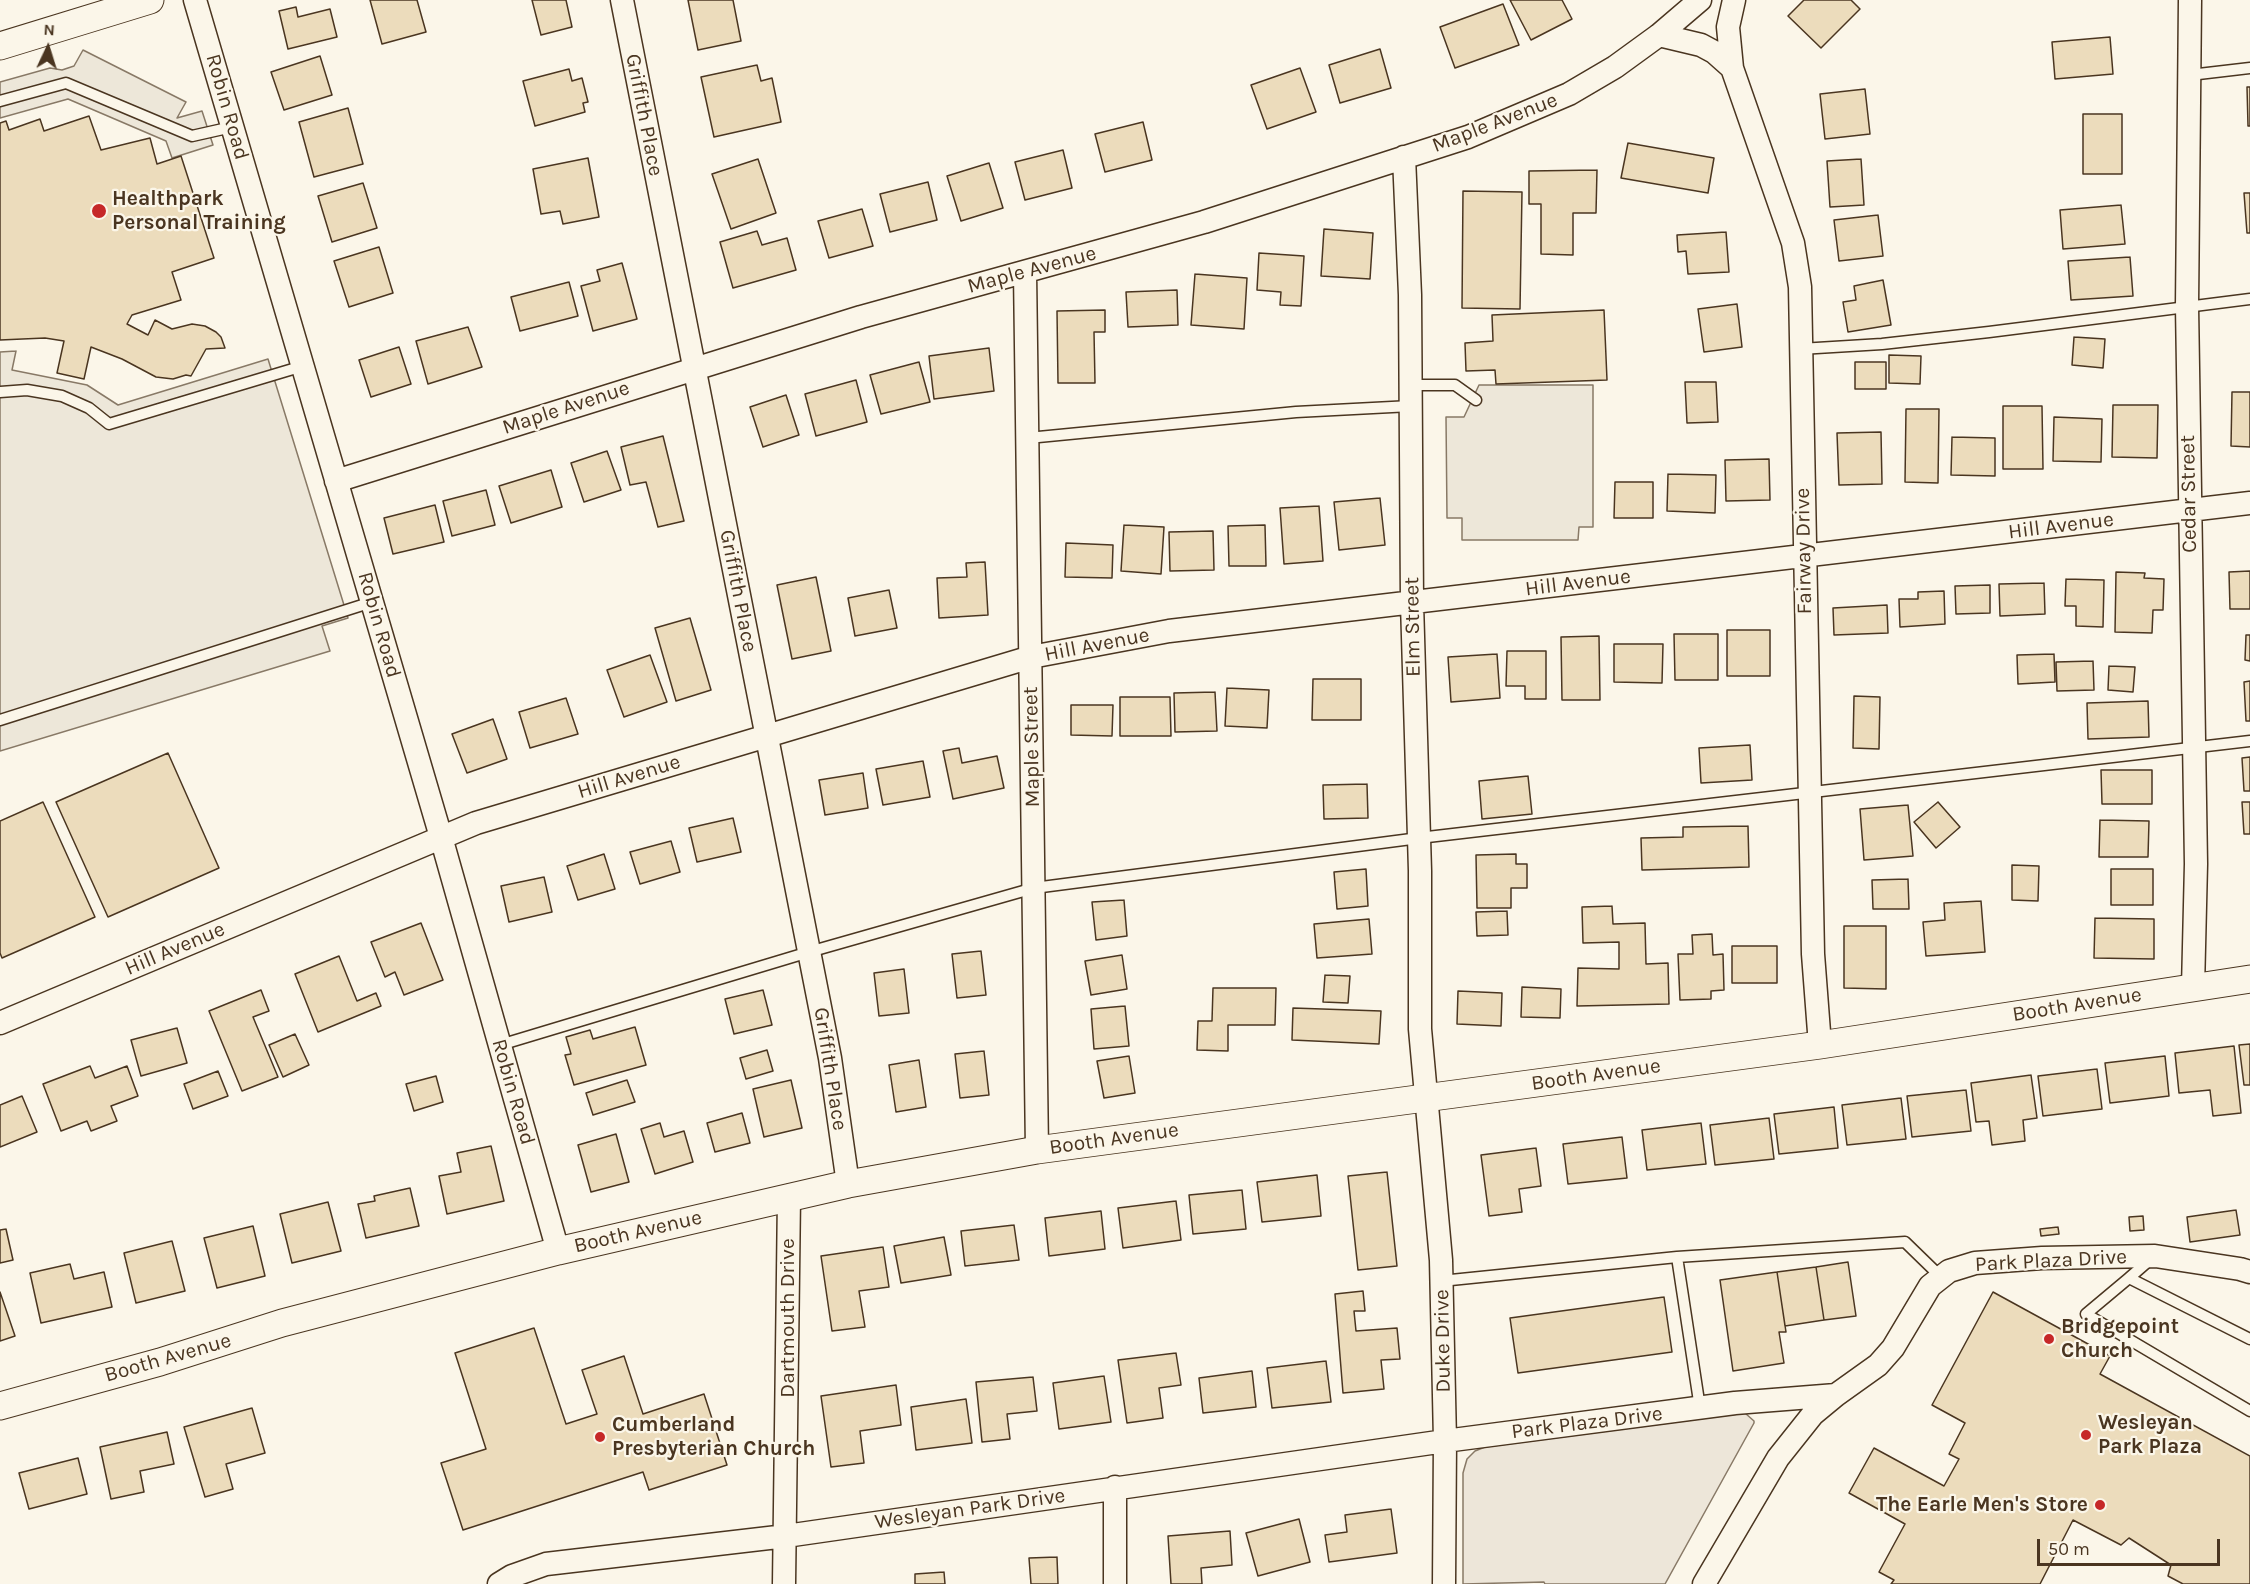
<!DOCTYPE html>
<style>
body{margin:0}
#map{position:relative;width:2250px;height:1584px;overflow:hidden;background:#fbf6e9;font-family:Karla,sans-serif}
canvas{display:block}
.north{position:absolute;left:18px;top:18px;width:60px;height:60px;-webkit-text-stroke:4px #fbf6e9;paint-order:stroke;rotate:4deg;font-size:16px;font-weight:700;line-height:24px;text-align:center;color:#4a3520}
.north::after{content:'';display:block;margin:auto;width:21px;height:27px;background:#4a3520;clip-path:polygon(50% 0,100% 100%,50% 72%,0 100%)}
.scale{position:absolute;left:2037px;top:1539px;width:183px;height:27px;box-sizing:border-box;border:3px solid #4a3520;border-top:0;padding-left:8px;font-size:18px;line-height:21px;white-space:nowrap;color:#4a3520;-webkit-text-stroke:4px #fbf6e9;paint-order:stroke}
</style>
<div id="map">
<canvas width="2250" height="1584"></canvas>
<div class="north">N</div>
<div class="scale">50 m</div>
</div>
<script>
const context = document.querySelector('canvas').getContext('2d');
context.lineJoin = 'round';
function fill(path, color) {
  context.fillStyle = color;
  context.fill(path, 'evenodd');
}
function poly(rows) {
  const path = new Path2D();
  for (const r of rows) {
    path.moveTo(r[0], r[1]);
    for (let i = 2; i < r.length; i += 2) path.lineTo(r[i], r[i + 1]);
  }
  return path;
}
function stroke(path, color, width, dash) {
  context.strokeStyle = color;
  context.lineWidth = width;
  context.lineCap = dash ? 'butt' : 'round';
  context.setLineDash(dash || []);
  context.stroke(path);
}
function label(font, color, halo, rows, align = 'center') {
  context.font = font + ' Karla,sans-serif';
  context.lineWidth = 4.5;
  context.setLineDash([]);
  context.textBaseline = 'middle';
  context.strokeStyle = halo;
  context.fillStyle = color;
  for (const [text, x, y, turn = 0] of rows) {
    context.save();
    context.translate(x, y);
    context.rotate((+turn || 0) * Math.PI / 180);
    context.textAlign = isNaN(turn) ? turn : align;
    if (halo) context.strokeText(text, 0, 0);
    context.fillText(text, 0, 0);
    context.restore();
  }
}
const green = poly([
 [1745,1413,1754,1421,1754,1423,1665,1584,1545,1584,1544,1582,1463,1584,1463,1473,1467,1459,1475,1451,1485,1447,1745,1413]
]);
const parking = poly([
 [83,50,186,102,177,118,202,111,213,145,172,158,166,141,68,99,0,118,0,82,50,68,62,70,74,66,83,50],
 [16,351,12,370,87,385,118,405,268,359,348,618,322,626,330,651,0,751,0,352,16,351],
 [1479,385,1593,385,1593,527,1579,527,1578,540,1462,540,1462,518,1447,518,1446,417,1464,417,1479,385]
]);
const building = poly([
 [370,0,417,0,426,32,382,44,370,0],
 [532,0,566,0,572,27,541,35,532,0],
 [688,0,733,0,741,41,698,50,688,0],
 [1510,0,1562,0,1572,19,1531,40,1510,0],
 [1804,0,1851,0,1860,9,1821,48,1788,16,1804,0],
 [1503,4,1519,45,1455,68,1440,27,1503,4],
 [296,7,298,17,330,9,337,37,288,49,279,11,296,7],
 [2110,37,2113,74,2055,79,2052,42,2110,37],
 [1380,49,1391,88,1340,103,1329,65,1380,49],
 [320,56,332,95,284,110,271,72,320,56],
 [757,65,761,81,772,78,781,122,714,137,701,77,757,65],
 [1300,68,1316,112,1267,129,1251,85,1300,68],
 [569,69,572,81,582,78,588,102,583,103,585,112,535,126,523,81,569,69],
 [2247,87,2250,87,2250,126,2248,126,2247,87],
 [1865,89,1870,134,1825,139,1820,94,1865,89],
 [348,108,363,164,314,177,299,122,348,108],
 [2083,114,2122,114,2122,174,2083,174,2083,114],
 [89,116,101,150,150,138,157,164,181,156,214,258,172,272,181,300,132,315,127,324,148,335,155,320,172,329,192,324,205,326,216,332,221,337,225,348,206,349,191,376,186,375,173,379,156,377,122,359,91,347,84,379,57,373,64,341,45,338,0,340,0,123,6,121,9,130,40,119,44,131,89,116],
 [1143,122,1152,160,1105,172,1095,134,1143,122],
 [1628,143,1714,158,1708,193,1621,178,1628,143],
 [1063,150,1072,188,1025,200,1015,162,1063,150],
 [588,158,599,217,563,224,560,211,541,214,533,169,588,158],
 [758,159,776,213,731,229,712,174,758,159],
 [1861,159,1864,205,1830,207,1827,161,1861,159],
 [989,163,1003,208,961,221,947,176,989,163],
 [1597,170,1596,213,1573,213,1573,255,1541,254,1541,204,1529,204,1529,171,1597,170],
 [928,182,937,220,890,232,880,194,928,182],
 [363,183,377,228,332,242,318,196,363,183],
 [1463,191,1522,192,1520,309,1462,308,1463,191],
 [2244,193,2250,193,2250,233,2247,233,2244,193],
 [2121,205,2125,244,2063,249,2060,210,2121,205],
 [862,209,873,246,829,258,818,221,862,209],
 [1878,215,1883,256,1839,261,1834,220,1878,215],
 [1324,229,1373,233,1370,279,1321,276,1324,229],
 [757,231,762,245,787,238,796,270,733,288,720,242,757,231],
 [1726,232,1729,272,1688,274,1686,251,1678,252,1677,235,1726,232],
 [379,247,393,293,349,307,334,261,379,247],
 [1259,253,1304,256,1301,306,1280,305,1281,292,1257,290,1259,253],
 [2130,257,2133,296,2071,300,2068,261,2130,257],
 [622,263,637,319,593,331,581,286,600,281,597,270,622,263],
 [1195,274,1247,278,1244,329,1191,325,1195,274],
 [1883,280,1891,325,1848,332,1843,302,1856,300,1854,286,1883,280],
 [569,282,578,316,520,331,511,297,569,282],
 [1177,290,1178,325,1128,327,1126,292,1177,290],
 [1737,304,1742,347,1704,352,1698,309,1737,304],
 [1105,310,1105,332,1094,332,1095,383,1058,383,1057,311,1105,310],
 [1604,310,1607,380,1496,384,1495,370,1466,371,1465,343,1493,341,1492,315,1604,310],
 [468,327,482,367,428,384,416,341,468,327],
 [2074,337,2105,339,2103,368,2072,365,2074,337],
 [399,347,411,384,371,397,359,360,399,347],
 [989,348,994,391,934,399,929,356,989,348],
 [1889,355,1921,356,1920,384,1889,383,1889,355],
 [919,362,930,402,881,414,870,375,919,362],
 [1855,362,1886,362,1886,389,1855,389,1855,362],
 [856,380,867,422,816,436,805,394,856,380],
 [1685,382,1716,382,1718,422,1687,423,1685,382],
 [2232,392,2250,392,2250,447,2231,446,2232,392],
 [786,395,799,435,763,447,750,407,786,395],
 [2113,405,2158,405,2157,458,2112,457,2113,405],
 [2003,406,2042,406,2043,469,2003,469,2003,406],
 [1906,409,1939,409,1938,483,1905,482,1906,409],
 [2054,417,2102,419,2101,462,2053,461,2054,417],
 [1881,432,1882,484,1839,485,1837,433,1881,432],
 [663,436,684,521,658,527,646,482,630,485,621,447,663,436],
 [1952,437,1995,438,1995,476,1951,475,1952,437],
 [607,451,621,490,584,502,571,463,607,451],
 [1769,459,1770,500,1726,501,1725,460,1769,459],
 [551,470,562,507,511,523,499,486,551,470],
 [1668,474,1716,475,1715,513,1667,511,1668,474],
 [1615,482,1653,482,1653,518,1614,518,1615,482],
 [486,490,495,525,452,536,443,501,486,490],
 [1380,498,1385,545,1339,550,1334,502,1380,498],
 [435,505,444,542,393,554,384,518,435,505],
 [1319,506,1323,561,1284,564,1280,508,1319,506],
 [1124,525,1164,527,1161,574,1121,571,1124,525],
 [1265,525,1266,566,1229,566,1228,526,1265,525],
 [1213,531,1214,570,1170,571,1169,532,1213,531],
 [1066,543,1113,545,1112,578,1065,577,1066,543],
 [985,562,988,615,939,618,937,578,967,577,966,563,985,562],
 [2250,571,2250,609,2230,609,2229,572,2250,571],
 [2116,572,2145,573,2144,578,2164,579,2163,610,2153,610,2152,633,2115,632,2116,572],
 [816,577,831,651,792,659,777,585,816,577],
 [2066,579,2104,580,2103,627,2076,626,2076,606,2065,606,2066,579],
 [2044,583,2045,614,2000,616,1999,584,2044,583],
 [1990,585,1990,613,1956,614,1955,586,1990,585],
 [889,590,897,628,855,636,848,598,889,590],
 [1944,591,1945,624,1900,627,1899,599,1918,599,1918,592,1944,591],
 [1887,605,1888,633,1834,635,1833,608,1887,605],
 [690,618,711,690,676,701,655,628,690,618],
 [1727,630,1770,630,1770,676,1727,676,1727,630],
 [1674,634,1718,634,1718,680,1675,680,1674,634],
 [2246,635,2250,635,2250,661,2245,660,2246,635],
 [1599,636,1600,700,1562,700,1561,637,1599,636],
 [1614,644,1663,644,1662,683,1614,682,1614,644],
 [1507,651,1546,651,1546,699,1525,699,1525,686,1506,686,1507,651],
 [1497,654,1500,698,1451,702,1448,657,1497,654],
 [2054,654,2055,682,2018,684,2017,655,2054,654],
 [650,655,667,702,624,717,607,670,650,655],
 [2093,661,2094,690,2057,691,2056,662,2093,661],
 [2109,666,2135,667,2133,692,2108,690,2109,666],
 [1313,679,1361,679,1361,720,1312,720,1313,679],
 [2250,681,2250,721,2246,721,2244,682,2250,681],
 [1227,688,1269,690,1267,728,1225,726,1227,688],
 [1215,692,1217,731,1175,732,1174,693,1215,692],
 [1854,696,1880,697,1879,749,1853,748,1854,696],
 [1120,697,1170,697,1171,736,1120,736,1120,697],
 [566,698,578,734,530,748,519,712,566,698],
 [2148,701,2149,737,2088,739,2087,703,2148,701],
 [1071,705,1113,705,1112,736,1071,735,1071,705],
 [493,719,507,759,467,773,452,734,493,719],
 [1750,745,1752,780,1701,783,1699,748,1750,745],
 [959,748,962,763,997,756,1004,788,953,799,943,751,959,748],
 [168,753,219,868,108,917,56,802,168,753],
 [2250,757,2250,791,2244,791,2242,758,2250,757],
 [923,761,930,797,883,805,876,769,923,761],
 [2101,770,2152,770,2152,804,2102,804,2101,770],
 [863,773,868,808,825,815,819,780,863,773],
 [1528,776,1532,814,1482,819,1479,781,1528,776],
 [1367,784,1368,818,1324,819,1323,785,1367,784],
 [43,802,95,917,2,958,0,953,0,821,43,802],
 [1938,802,1960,827,1936,848,1914,822,1938,802],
 [2242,802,2250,802,2250,834,2244,834,2242,802],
 [1908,805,1913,856,1864,860,1860,809,1908,805],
 [733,818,741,852,697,862,689,828,733,818],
 [2100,820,2149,821,2148,857,2099,857,2100,820],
 [1748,826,1749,867,1642,870,1641,838,1683,837,1683,827,1748,826],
 [671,841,680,872,640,884,630,852,671,841],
 [604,854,615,889,578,900,567,866,604,854],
 [1516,854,1516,864,1527,864,1527,888,1511,888,1511,908,1477,908,1476,855,1516,854],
 [2012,865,2039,866,2038,901,2012,900,2012,865],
 [1366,869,1368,906,1337,909,1334,872,1366,869],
 [2111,869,2153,869,2153,905,2111,905,2111,869],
 [544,877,552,912,509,922,501,886,544,877],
 [1908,879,1909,909,1873,909,1872,880,1908,879],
 [1124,900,1127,936,1096,940,1092,902,1124,900],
 [1981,901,1985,952,1926,956,1923,922,1945,920,1944,903,1981,901],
 [1612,906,1613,924,1645,923,1646,964,1668,963,1669,1004,1577,1006,1578,968,1619,969,1619,942,1583,943,1582,907,1612,906],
 [1507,911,1508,935,1477,936,1476,912,1507,911],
 [2095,918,2154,919,2154,959,2094,958,2095,918],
 [1369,919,1372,954,1317,958,1314,924,1369,919],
 [421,923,443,980,404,995,395,972,385,977,371,942,421,923],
 [1844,926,1886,926,1886,989,1844,988,1844,926],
 [1712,934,1713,955,1723,954,1724,990,1711,991,1711,999,1680,1000,1678,954,1693,954,1692,935,1712,934],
 [1732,946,1777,946,1777,983,1732,983,1732,946],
 [981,951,986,995,957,998,952,954,981,951],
 [1122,955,1127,989,1091,995,1085,961,1122,955],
 [339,956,357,1001,376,993,381,1006,318,1032,295,974,339,956],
 [904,969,909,1013,879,1016,874,973,904,969],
 [1325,975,1350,976,1348,1003,1323,1002,1325,975],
 [1522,987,1561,989,1560,1018,1521,1017,1522,987],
 [1213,988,1276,988,1275,1025,1228,1025,1228,1051,1197,1050,1198,1021,1212,1021,1213,988],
 [261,990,269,1011,253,1017,278,1077,242,1091,209,1011,261,990],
 [763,990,772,1025,734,1034,725,999,763,990],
 [1458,991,1502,993,1501,1026,1457,1024,1458,991],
 [1125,1006,1129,1046,1094,1049,1091,1009,1125,1006],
 [1293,1008,1381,1011,1379,1044,1292,1040,1293,1008],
 [635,1027,646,1065,574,1085,565,1055,571,1054,566,1037,590,1030,593,1039,635,1027],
 [177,1028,187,1063,141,1076,131,1040,177,1028],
 [295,1034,309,1065,283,1077,269,1045,295,1034],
 [2250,1044,2250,1085,2244,1085,2239,1045,2250,1044],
 [2234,1046,2241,1113,2213,1116,2210,1090,2179,1093,2175,1053,2234,1046],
 [767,1050,773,1071,746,1079,740,1058,767,1050],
 [984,1051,989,1095,960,1098,955,1054,984,1051],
 [1129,1056,1135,1093,1104,1098,1097,1061,1129,1056],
 [2165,1056,2169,1096,2110,1103,2105,1063,2165,1056],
 [919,1060,926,1107,896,1112,889,1065,919,1060],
 [90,1066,95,1078,127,1066,138,1096,111,1106,117,1121,91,1131,87,1121,61,1131,43,1084,90,1066],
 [2097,1069,2102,1109,2043,1116,2038,1076,2097,1069],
 [218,1071,228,1096,193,1109,184,1084,218,1071],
 [2031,1075,2037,1118,2023,1120,2025,1141,1992,1145,1989,1121,1976,1122,1971,1083,2031,1075],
 [436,1076,443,1102,414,1111,406,1084,436,1076],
 [627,1080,635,1102,593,1115,586,1093,627,1080],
 [791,1080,802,1128,764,1137,753,1089,791,1080],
 [1966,1090,1971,1131,1912,1137,1907,1096,1966,1090],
 [22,1096,37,1132,0,1147,0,1105,22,1096],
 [1901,1098,1906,1139,1847,1145,1842,1105,1901,1098],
 [1834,1107,1838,1148,1779,1154,1774,1114,1834,1107],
 [742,1113,750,1143,715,1152,707,1123,742,1113],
 [1769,1118,1774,1159,1715,1165,1710,1125,1769,1118],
 [660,1123,664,1137,684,1131,693,1162,655,1174,641,1129,660,1123],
 [1701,1123,1706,1164,1647,1170,1642,1130,1701,1123],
 [616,1134,629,1182,591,1192,578,1145,616,1134],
 [1622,1137,1627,1178,1568,1184,1563,1144,1622,1137],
 [491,1146,504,1201,447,1214,439,1176,461,1172,457,1153,491,1146],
 [1536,1148,1541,1186,1519,1189,1522,1212,1489,1216,1481,1155,1536,1148],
 [1387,1172,1397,1266,1358,1270,1348,1176,1387,1172],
 [1317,1175,1321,1216,1262,1222,1257,1182,1317,1175],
 [410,1188,419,1226,366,1238,358,1204,375,1201,374,1196,410,1188],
 [1242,1190,1246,1229,1193,1234,1189,1195,1242,1190],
 [1176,1201,1181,1240,1123,1248,1118,1208,1176,1201],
 [328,1202,341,1251,292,1263,280,1214,328,1202],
 [2236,1210,2240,1235,2190,1242,2187,1217,2236,1210],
 [1101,1211,1105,1249,1049,1256,1045,1218,1101,1211],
 [2143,1216,2144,1230,2130,1231,2129,1217,2143,1216],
 [1014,1225,1019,1260,965,1266,961,1231,1014,1225],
 [253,1226,265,1276,217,1288,204,1238,253,1226],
 [2058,1227,2059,1234,2041,1236,2040,1229,2058,1227],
 [6,1229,13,1260,0,1263,0,1230,6,1229],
 [944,1237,951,1275,901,1283,894,1246,944,1237],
 [172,1241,185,1291,136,1303,124,1253,172,1241],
 [883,1247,889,1287,859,1291,865,1327,832,1331,821,1256,883,1247],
 [1848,1262,1856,1316,1824,1320,1816,1267,1848,1262],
 [70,1264,74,1279,104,1272,112,1307,41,1323,30,1273,70,1264],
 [1816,1267,1824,1320,1785,1326,1777,1272,1816,1267],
 [1777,1272,1786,1332,1779,1332,1784,1363,1733,1371,1720,1280,1777,1272],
 [1363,1291,1365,1311,1354,1311,1356,1331,1397,1328,1400,1359,1381,1360,1384,1389,1343,1393,1335,1294,1363,1291],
 [0,1292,15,1336,0,1341,0,1292],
 [1993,1292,2110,1356,2100,1374,2250,1456,2250,1584,2183,1584,2168,1576,2171,1565,2129,1538,2121,1545,2073,1520,2040,1584,1891,1584,1894,1580,1879,1572,1905,1524,1849,1493,1874,1448,1944,1486,1959,1459,1949,1454,1965,1423,1932,1405,1993,1292],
 [1664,1297,1672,1352,1518,1373,1510,1318,1664,1297],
 [534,1328,566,1424,597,1414,582,1370,624,1356,643,1414,704,1394,727,1465,649,1490,643,1472,463,1530,441,1463,486,1449,455,1353,534,1328],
 [1176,1353,1181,1385,1159,1388,1163,1418,1127,1423,1118,1360,1176,1353],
 [1326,1361,1331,1402,1272,1408,1267,1368,1326,1361],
 [1252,1371,1256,1407,1203,1413,1199,1378,1252,1371],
 [1104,1376,1111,1422,1059,1429,1053,1383,1104,1376],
 [1033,1377,1037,1411,1007,1414,1010,1439,982,1442,976,1382,1033,1377],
 [896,1385,901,1425,860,1431,864,1463,831,1467,821,1396,896,1385],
 [966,1399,972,1443,916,1450,911,1407,966,1399],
 [252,1408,265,1453,226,1464,233,1489,205,1497,184,1427,252,1408],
 [167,1432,174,1464,140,1471,144,1492,111,1499,100,1447,167,1432],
 [78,1458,87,1494,29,1509,19,1473,78,1458],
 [1391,1509,1397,1553,1329,1562,1325,1535,1347,1532,1345,1515,1391,1509],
 [1299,1519,1310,1562,1258,1576,1246,1533,1299,1519],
 [1230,1531,1232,1565,1201,1568,1202,1584,1171,1584,1168,1536,1230,1531],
 [1057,1557,1058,1584,1031,1584,1029,1558,1057,1557],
 [944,1572,945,1584,915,1584,915,1574,944,1572]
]);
const service = poly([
 [2190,75,2250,68],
 [0,101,66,83,192,136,232,127],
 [1800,349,1882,344,1989,332,2250,299],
 [1411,385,1455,385,1476,400],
 [0,392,27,390,62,396,89,408,109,424,303,366],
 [1028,438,1296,412,1411,406],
 [0,720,372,602],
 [500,1045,809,952,1034,888,1419,838,2250,741],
 [1677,1257,1905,1242,1941,1277],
 [2152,1258,2129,1278,2250,1339],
 [2129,1278,2086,1314,2250,1411],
 [1441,1281,1677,1257,1700,1408]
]);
const minor = poly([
 [195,0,441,837,558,1251],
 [622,0,830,1058,848,1184],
 [1734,0,1728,27,1732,68,1793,243,1800,287,1813,954,1820,1045],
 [2190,0,2187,306,2196,864,2193,988],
 [1659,35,1701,45,1714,52,1732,68],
 [1404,157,1410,295,1412,603,1420,871,1420,1029,1441,1260,1445,1441,1444,1584],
 [1025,272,1037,1150],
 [336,481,861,317,1204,222,1468,137,1569,94,1615,67,1659,35,1700,0],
 [0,1023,476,823,1031,657,1169,631,2250,503],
 [499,1584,512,1576,546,1564,786,1536,1445,1441,1735,1403,1836,1395],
 [784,1584,789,1196],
 [1115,1584,1115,1487],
 [1704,1584,1778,1458,1813,1414,1836,1395,1878,1365,1893,1348,1930,1286,1949,1271,1975,1263,2042,1258,2155,1256,2240,1269,2250,1272]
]);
const tertiary = poly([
 [0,46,150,0],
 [0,1406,160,1362,282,1323,558,1251,848,1184,1037,1150,1820,1045,2250,979]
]);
const markers = [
 [99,211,8,"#c62828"],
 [2049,1339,6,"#c62828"],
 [2086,1435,6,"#c62828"],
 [600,1437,6,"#c62828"],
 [2100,1505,6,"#c62828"]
];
const streetNames = [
 ["Robin Road",227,107,74],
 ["Griffith Place",644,115,79],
 ["Maple Avenue",1495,123,-21],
 ["Maple Avenue",1032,270,-15],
 ["Maple Avenue",566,408,-18],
 ["Cedar Street",2189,494,-91],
 ["Hill Avenue",2061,526,-7],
 ["Fairway Drive",1804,551,-91],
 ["Hill Avenue",1578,583,-7],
 ["Griffith Place",738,591,79],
 ["Robin Road",379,625,74],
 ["Elm Street",1413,627,-91],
 ["Hill Avenue",1097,645,-11],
 ["Maple Street",1032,747,-91],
 ["Hill Avenue",629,777,-17],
 ["Hill Avenue",175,949,-23],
 ["Booth Avenue",2077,1005,-9],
 ["Griffith Place",830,1069,81],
 ["Booth Avenue",1596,1075,-8],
 ["Robin Road",513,1092,74],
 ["Booth Avenue",1114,1139,-8],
 ["Booth Avenue",638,1232,-13],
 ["Park Plaza Drive",2051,1261,-3],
 ["Dartmouth Drive",788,1318,-90],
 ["Duke Drive",1443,1341,-91],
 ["Booth Avenue",168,1358,-16],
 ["Park Plaza Drive",1587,1423,-7],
 ["Wesleyan Park Drive",970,1509,-8]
];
const poiNames = [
 ["Healthpark",112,199],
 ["Personal Training",112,223],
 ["Bridgepoint",2061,1327],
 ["Church",2061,1351],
 ["Wesleyan",2098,1423],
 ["Park Plaza",2098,1447],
 ["Cumberland",612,1425],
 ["Presbyterian Church",612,1449],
 ["The Earle Men's Store",2088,1505,"right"]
];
fill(green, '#ede6d9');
stroke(green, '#887966', 1.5);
fill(parking, '#ede7d9');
stroke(parking, '#887966', 1.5);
fill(building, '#ecdcbc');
stroke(building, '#4a3520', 1.5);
stroke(service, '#4a3520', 13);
stroke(minor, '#4a3520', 25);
stroke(tertiary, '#4a3520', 29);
stroke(service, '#fbf6e9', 10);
stroke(minor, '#fbf6e9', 22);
stroke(tertiary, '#fbf6e9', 27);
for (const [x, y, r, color] of markers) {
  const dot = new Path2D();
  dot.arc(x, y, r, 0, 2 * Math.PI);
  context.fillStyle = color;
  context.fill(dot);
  stroke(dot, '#fbf6e9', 2);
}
label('21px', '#4a3520', '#fbf6e9', streetNames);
label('bold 21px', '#4a3520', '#fbf6e9', poiNames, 'left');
</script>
